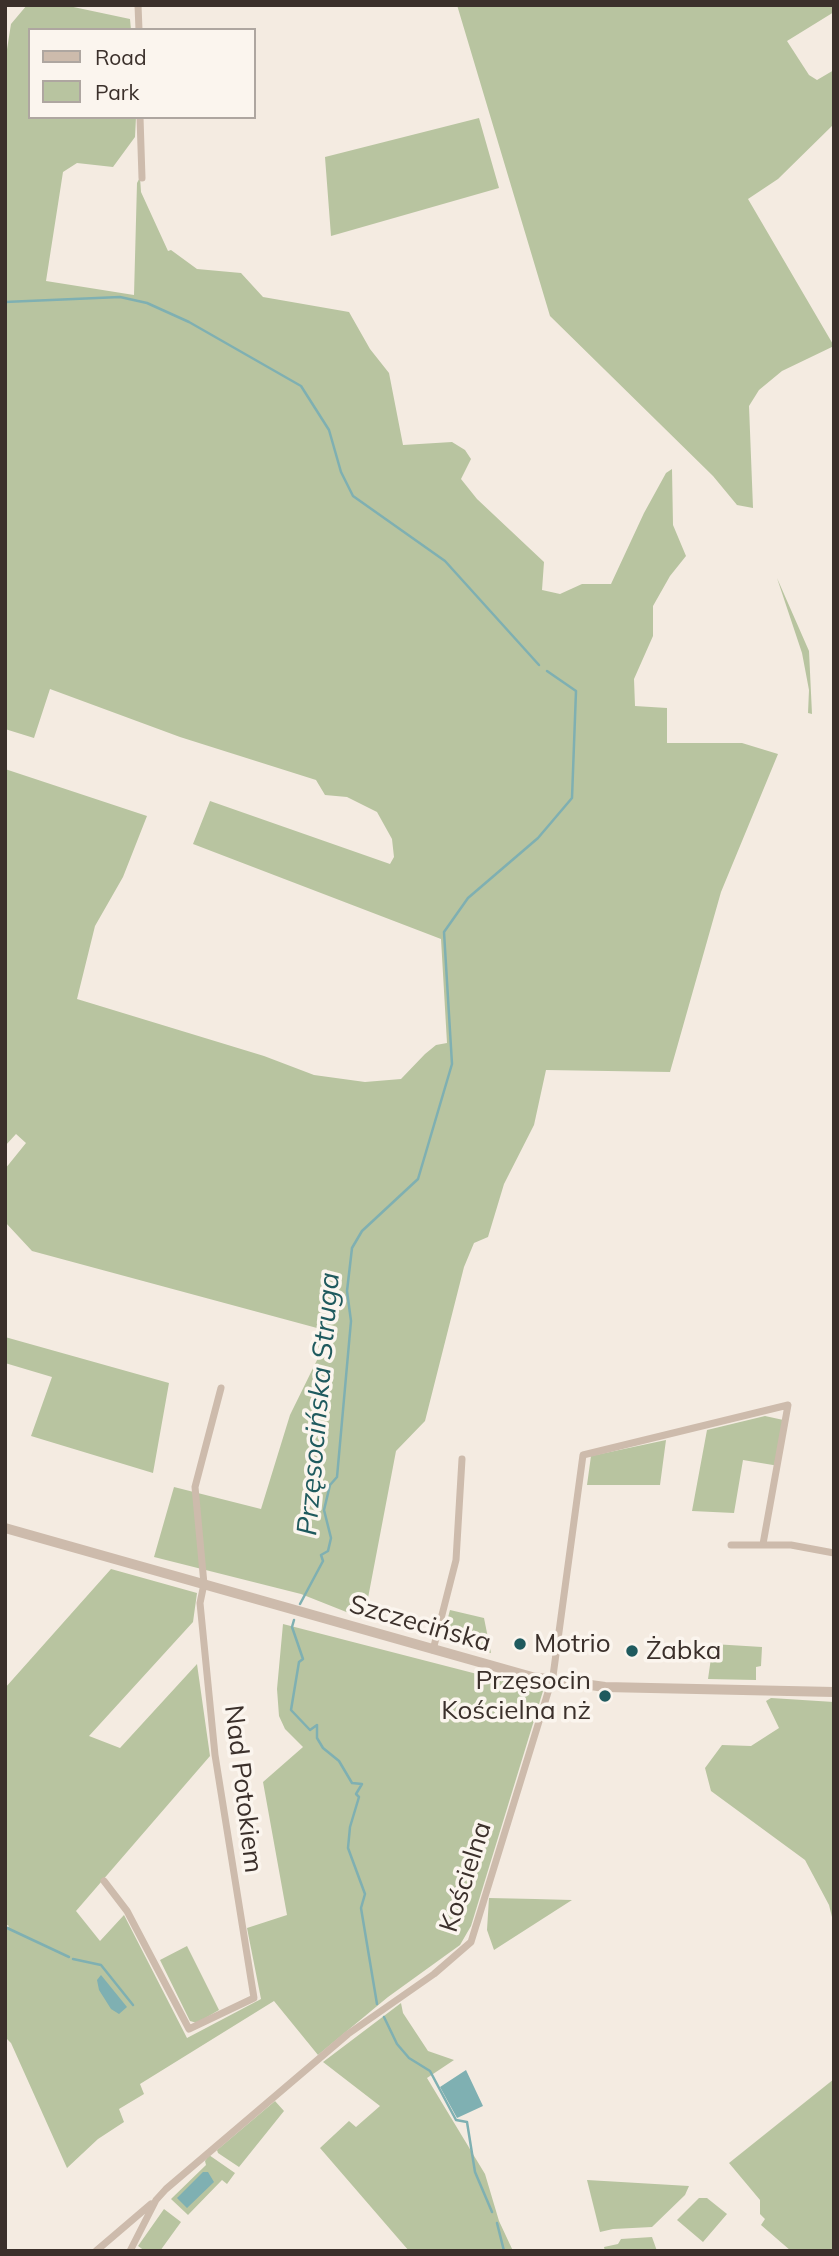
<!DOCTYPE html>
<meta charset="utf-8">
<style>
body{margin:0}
#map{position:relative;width:839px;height:2256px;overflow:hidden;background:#f4ebe1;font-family:Mulish,sans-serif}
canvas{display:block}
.frame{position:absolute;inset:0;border:7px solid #3b302b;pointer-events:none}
.legend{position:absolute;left:28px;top:28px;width:228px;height:91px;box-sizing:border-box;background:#fbf5ee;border:2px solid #aea6a0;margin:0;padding:9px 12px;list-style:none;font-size:21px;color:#3b302b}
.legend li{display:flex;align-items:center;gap:14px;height:35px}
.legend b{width:35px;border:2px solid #aea6a0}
</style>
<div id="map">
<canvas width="839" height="2256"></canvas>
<div class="frame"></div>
<ul class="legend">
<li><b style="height:9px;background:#cdbbac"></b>Road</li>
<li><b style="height:19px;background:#b8c4a0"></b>Park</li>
</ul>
</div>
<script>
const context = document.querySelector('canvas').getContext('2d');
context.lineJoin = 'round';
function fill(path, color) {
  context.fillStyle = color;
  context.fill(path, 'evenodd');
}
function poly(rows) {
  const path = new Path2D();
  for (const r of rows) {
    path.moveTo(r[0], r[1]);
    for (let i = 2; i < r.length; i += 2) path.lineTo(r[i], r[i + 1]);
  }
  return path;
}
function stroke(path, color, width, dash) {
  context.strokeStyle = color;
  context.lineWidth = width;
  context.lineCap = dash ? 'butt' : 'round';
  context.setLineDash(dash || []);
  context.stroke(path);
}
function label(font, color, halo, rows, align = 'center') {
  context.font = font + ' Mulish,sans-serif';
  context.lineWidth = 7;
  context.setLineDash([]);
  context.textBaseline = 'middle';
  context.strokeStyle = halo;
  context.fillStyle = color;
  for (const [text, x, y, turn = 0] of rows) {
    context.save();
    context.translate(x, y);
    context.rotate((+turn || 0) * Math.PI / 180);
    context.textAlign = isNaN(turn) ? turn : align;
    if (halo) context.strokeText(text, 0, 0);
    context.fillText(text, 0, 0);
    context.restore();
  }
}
const green = poly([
 [27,5,64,5,130,19,131,30,30,30,30,117,136,117,135,137,113,167,77,163,63,172,46,281,134,295,137,183,140,177,141,192,168,251,171,250,197,269,241,273,263,297,349,312,370,349,389,373,403,445,452,442,465,450,471,459,461,479,477,499,544,562,542,590,560,594,582,584,611,584,644,513,666,473,672,469,673,525,686,556,670,576,653,606,653,636,634,679,635,706,667,708,667,743,742,743,778,754,721,892,670,1072,546,1070,534,1125,504,1184,488,1237,474,1243,464,1267,425,1421,396,1451,364,1619,301,1594,154,1557,174,1487,261,1509,290,1415,318,1358,317,1328,32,1251,5,1222,5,1169,26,1143,16,1134,5,1146,5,769,147,816,123,877,95,926,77,999,264,1056,314,1075,365,1082,401,1079,425,1054,436,1045,447,1043,441,939,193,844,210,801,390,864,394,857,392,839,377,812,347,797,325,795,316,780,180,737,50,689,34,738,5,729,5,62,11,24],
 [457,5,834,5,834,12,787,41,809,75,817,80,834,70,834,124,778,179,748,199,834,346,782,371,759,390,749,406,753,508,737,505,713,476,550,316],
 [479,118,499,188,331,236,325,157],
 [777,578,809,651,812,714,808,713,809,690,802,653],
 [5,1337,169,1383,153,1473,31,1436,52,1377,5,1363],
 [765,1416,788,1421,779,1466,743,1460,734,1513,692,1511,707,1430],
 [666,1440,660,1485,587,1485,591,1456],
 [111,1569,197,1593,193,1622,89,1736,120,1748,197,1664,210,1756,76,1911,100,1941,124,1915,187,2038,261,1999,247,1928,287,1915,263,1782,303,1747,285,1729,279,1716,277,1689,283,1624,543,1691,471,1926,460,1945,388,1997,318,2055,274,2001,140,2084,144,2094,119,2109,124,2122,98,2139,67,2168,11,2043,5,2037,5,1930,9,1926,5,1924,5,1688],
 [450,1610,484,1618,491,1653,442,1640],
 [713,1644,762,1647,761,1666,756,1667,756,1680,708,1679],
 [771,1698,834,1702,834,1925,829,1905,805,1860,711,1791,705,1768,722,1745,751,1746,779,1728,766,1701],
 [489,1898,535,1899,572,1900,494,1950,487,1930],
 [187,1946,219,2010,197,2023,190,2021,160,1960],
 [401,2003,403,2013,428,2051,454,2060,427,2078,485,2174,499,2221,513,2251,409,2251,320,2148,349,2121,356,2127,380,2106,323,2062],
 [834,2079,834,2251,791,2251,761,2225,765,2219,760,2214,760,2200,729,2163],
 [275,2101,284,2111,239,2167,218,2153,217,2150],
 [209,2155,235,2173,227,2184,222,2180,188,2215,171,2199,206,2165,205,2161],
 [587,2180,689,2186,685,2195,652,2227,613,2229,600,2232],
 [699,2198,707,2198,727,2214,703,2242,677,2220],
 [164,2209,181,2222,160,2251,145,2251,138,2246],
 [652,2237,657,2251,605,2251,604,2247,618,2244,621,2239]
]);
const water = poly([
 [101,1975,127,2007,119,2014,111,2009,99,1990,97,1980],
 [466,2070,483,2106,457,2118,440,2087],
 [203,2172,208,2172,214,2182,187,2208,177,2198]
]);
const stream = poly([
 [5,302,120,297,147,303,189,322,301,386,329,430,341,472,353,496,445,561,539,665],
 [300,1604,323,1561,321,1555,328,1551,331,1538,324,1510,330,1485,337,1477,351,1321,347,1291,352,1248,362,1231,418,1179,452,1064,444,932,468,898,538,838,572,798,576,691,547,671],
 [294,1620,292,1627,303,1659,299,1662,291,1710,310,1730,317,1725,317,1738,323,1748,339,1761,352,1783,362,1784,356,1794,359,1797,350,1827,348,1848,365,1894,361,1908,377,2004],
 [5,1927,69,1957],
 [73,1959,101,1965,133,2005],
 [384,2017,397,2044,409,2058,430,2071,456,2120,467,2122,475,2172,492,2212],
 [497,2223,504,2251]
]);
const minor = poly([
 [138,5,139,30],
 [140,117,142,178],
 [731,1545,791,1545,834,1553],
 [433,1650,456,1560,462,1459],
 [104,1881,127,1911,189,2029,254,1998,215,1755,200,1603,204,1584,195,1487,221,1388],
 [96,2251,151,2204],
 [130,2251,156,2200,166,2189,348,2034,434,1974,471,1942,553,1676,583,1455,788,1405,763,1544]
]);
const tertiary = poly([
 [5,1528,532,1677,605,1687,834,1692]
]);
const markers = [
 [520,1644,7,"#1f5a5e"],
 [632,1651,7,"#1f5a5e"],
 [605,1696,7,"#1f5a5e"]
];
const streetNames = [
 ["Szczecińska",420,1624,16],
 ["Nad Potokiem",243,1789,83],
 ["Kościelna",466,1877,-72]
];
const poiNames = [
 ["Motrio",534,1644],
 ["Żabka",646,1651],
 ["Przęsocin",591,1681,"right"],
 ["Kościelna nż",591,1711,"right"]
];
const waterNames = [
 ["Przęsocińska Struga",319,1404,-85]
];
fill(green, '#b8c4a0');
fill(water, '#7fb0b2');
stroke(stream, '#7fb0b2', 2.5);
stroke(minor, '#cdbbac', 7);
stroke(tertiary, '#cdbbac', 10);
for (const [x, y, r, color] of markers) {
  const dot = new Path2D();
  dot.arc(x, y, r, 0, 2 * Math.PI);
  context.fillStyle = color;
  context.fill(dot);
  stroke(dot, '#fbf5ee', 2.5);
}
label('26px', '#3b302b', '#fbf5ee', streetNames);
label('26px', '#3b302b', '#fbf5ee', poiNames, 'left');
label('italic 28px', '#1f5a5e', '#fbf5ee', waterNames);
</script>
